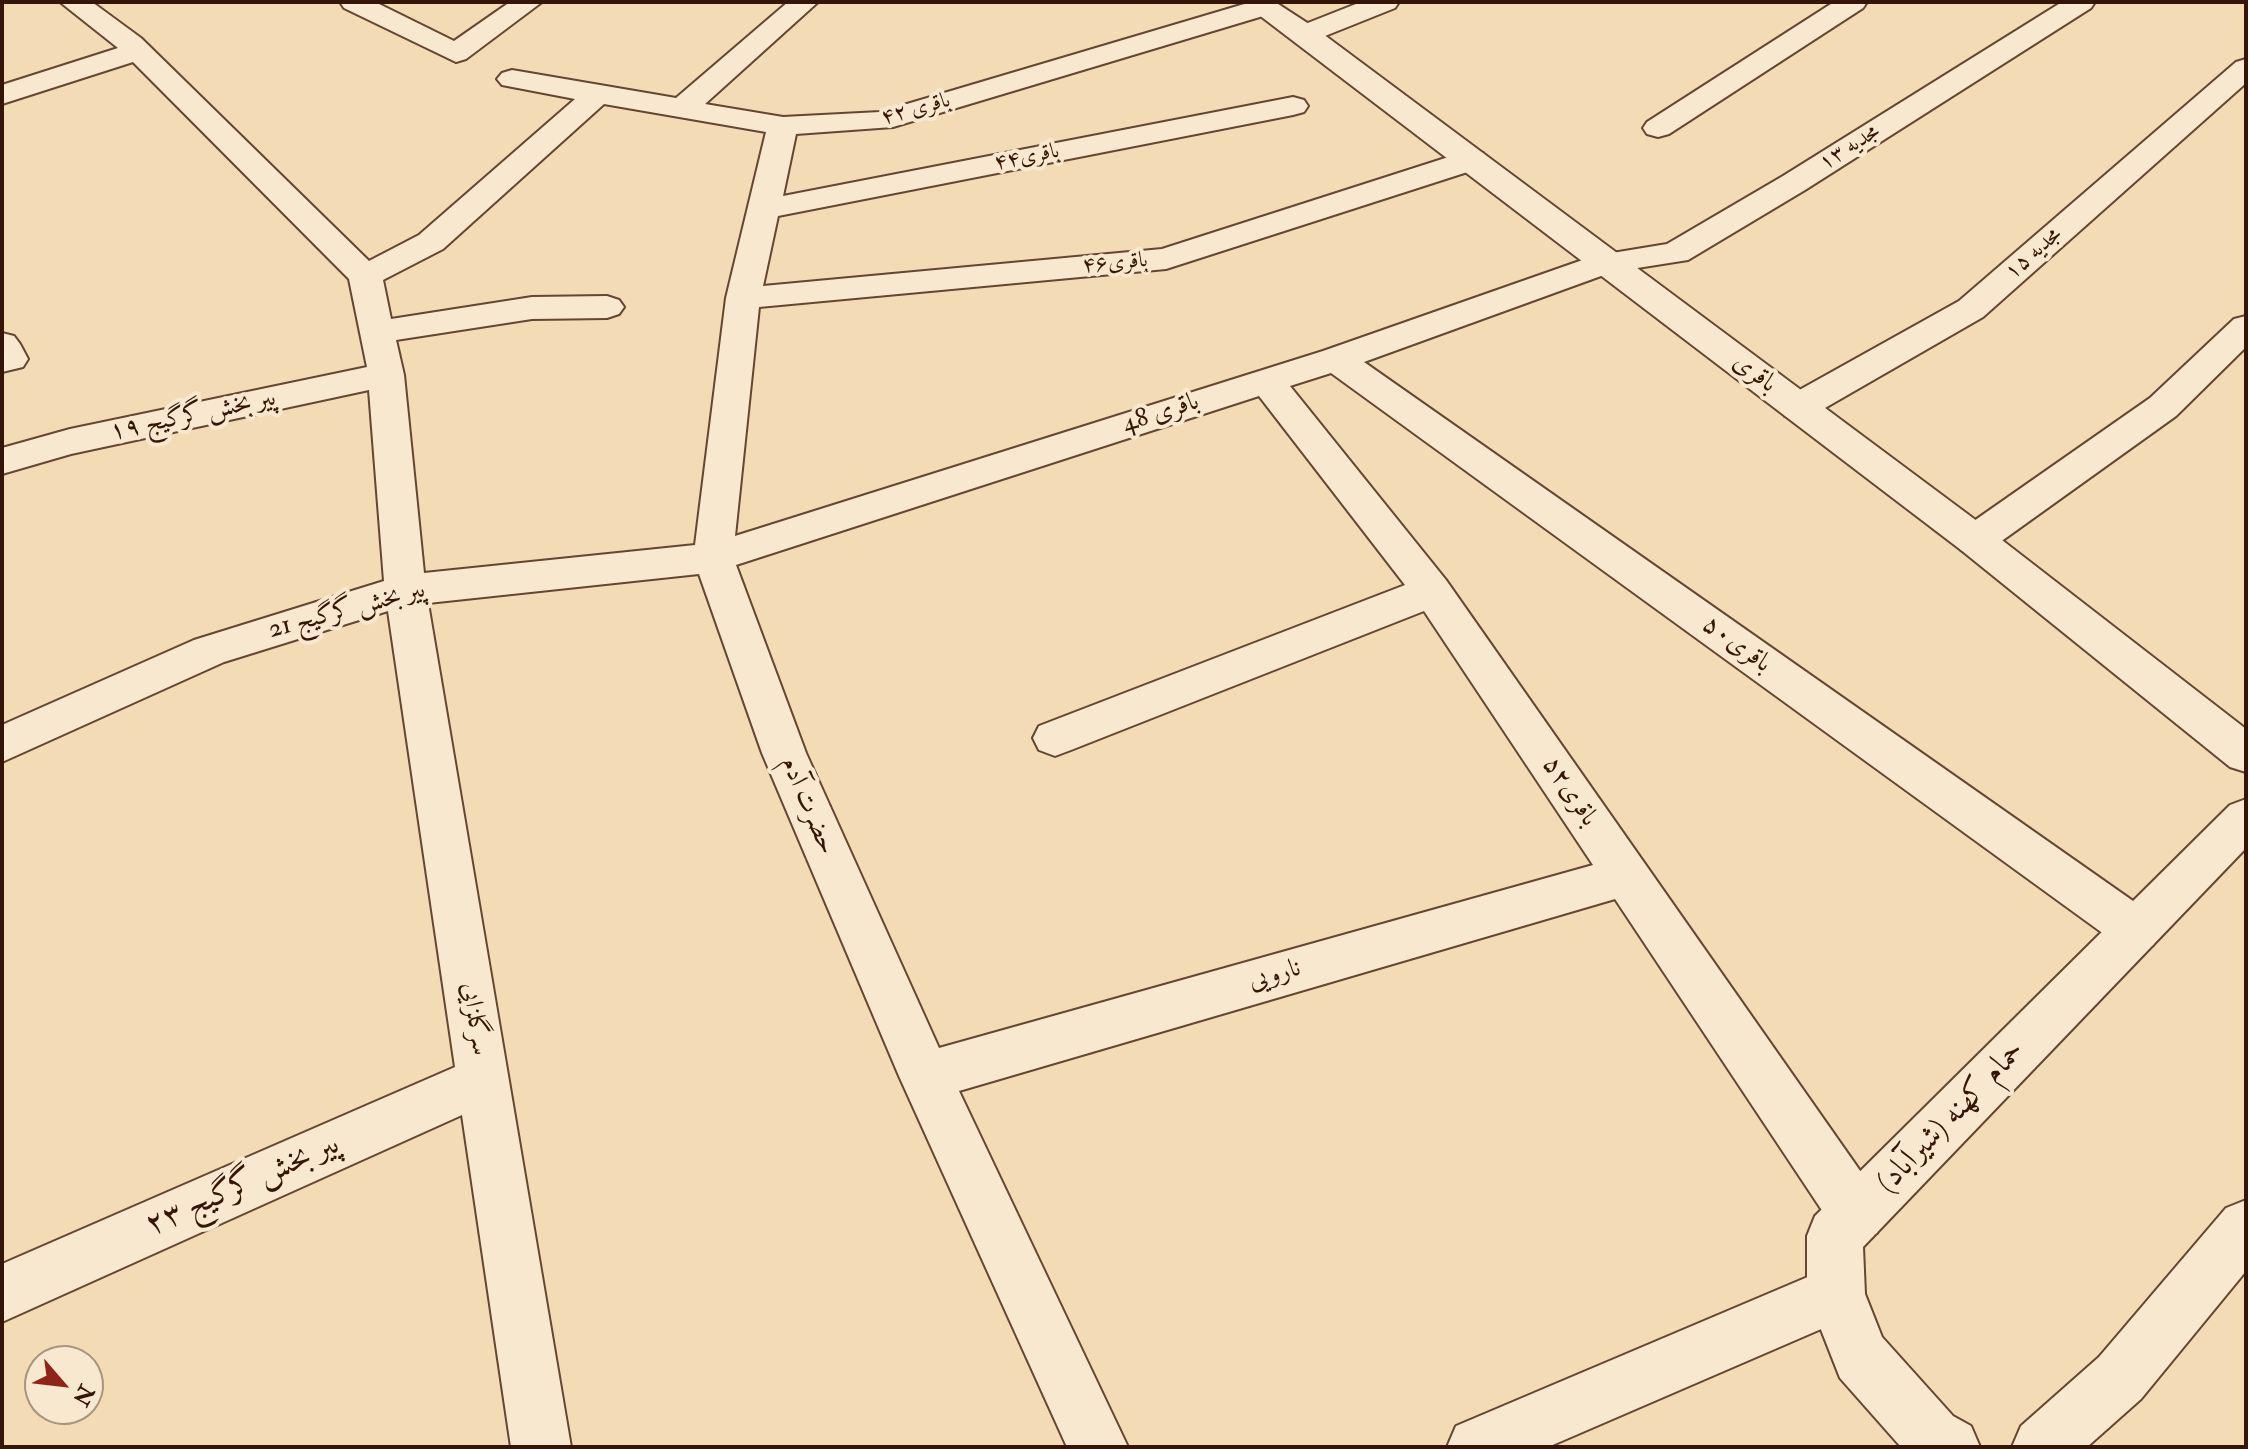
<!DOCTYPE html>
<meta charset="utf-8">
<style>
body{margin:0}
#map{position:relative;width:2248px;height:1449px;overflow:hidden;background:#f2dbb5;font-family:"IM FELL Double Pica",serif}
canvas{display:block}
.frame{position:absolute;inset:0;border:4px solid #351507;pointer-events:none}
.north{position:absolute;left:24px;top:1345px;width:80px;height:80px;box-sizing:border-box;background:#f7e8cf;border:2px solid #a9947f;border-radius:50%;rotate:118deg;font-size:22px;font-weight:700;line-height:32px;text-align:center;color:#351507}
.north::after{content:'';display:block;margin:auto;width:28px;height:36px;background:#8f2418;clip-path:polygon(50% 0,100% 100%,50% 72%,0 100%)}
</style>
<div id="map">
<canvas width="2248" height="1449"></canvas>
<div class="frame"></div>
<div class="north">N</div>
</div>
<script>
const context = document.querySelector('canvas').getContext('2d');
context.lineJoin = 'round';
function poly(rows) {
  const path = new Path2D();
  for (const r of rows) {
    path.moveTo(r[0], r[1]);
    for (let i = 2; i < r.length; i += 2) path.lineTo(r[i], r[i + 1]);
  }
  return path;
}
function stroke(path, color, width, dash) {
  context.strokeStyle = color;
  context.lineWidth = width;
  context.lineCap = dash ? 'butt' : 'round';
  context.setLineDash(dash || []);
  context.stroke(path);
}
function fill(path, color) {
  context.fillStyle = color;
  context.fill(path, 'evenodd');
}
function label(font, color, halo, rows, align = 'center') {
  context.font = font + ' "IM FELL Double Pica",Amiri,serif';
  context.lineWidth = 8;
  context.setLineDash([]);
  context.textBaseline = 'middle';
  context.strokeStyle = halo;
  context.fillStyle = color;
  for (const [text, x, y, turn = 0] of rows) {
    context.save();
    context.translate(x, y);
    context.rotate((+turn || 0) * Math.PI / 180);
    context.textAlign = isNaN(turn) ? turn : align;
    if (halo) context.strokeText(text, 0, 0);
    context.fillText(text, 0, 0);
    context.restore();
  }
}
const minor = poly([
 [60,2,92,2,141,38,369,261,419,235,575,99,502,85,497,79,502,73,512,70,676,98,788,2,818,2,705,104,783,117,880,112,1251,2,1273,2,1277,7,1273,13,893,127,796,134,783,196,1293,97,1304,100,1308,106,1304,112,1293,115,778,216,763,286,1162,249,1461,153,1472,151,1483,153,1487,160,1483,167,1166,269,759,307,735,536,1323,351,1594,256,1667,244,1783,176,2062,2,2095,2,2091,8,1805,190,1688,260,1612,272,1364,362,2153,915,2160,930,2153,945,2136,951,2119,945,1331,373,1290,386,1446,580,1877,1195,1885,1214,1877,1233,1857,1241,1837,1233,1615,899,959,1091,1128,1447,1067,1447,899,1076,762,753,699,574,428,603,571,1447,511,1447,462,1115,2,1322,2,1264,455,1067,388,611,224,662,2,762,2,725,194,640,384,581,369,390,71,454,2,474,2,448,70,429,367,367,349,279,133,62,2,104,2,85,118,48,60,2],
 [604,104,766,132,726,298,695,545,424,573,404,375,396,340,532,319,607,318,619,314,624,307,619,300,607,296,532,297,391,319,383,280,443,249,604,104],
 [1259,396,1405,585,1039,726,1033,738,1039,750,1055,756,1071,750,1424,611,1593,865,939,1048,806,753,736,565,1259,396],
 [340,2,375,2,454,41,510,2,542,2,466,59,456,62,344,8,340,2],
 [1361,2,1399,2,1395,8,1315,40,1305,42,1295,40,1291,34,1295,28,1361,2],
 [1834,2,1867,2,1863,8,1669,134,1658,137,1647,134,1643,128,1647,122,1834,2],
 [2246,59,2246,83,1983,317,1811,416,1798,419,1785,416,1780,407,1785,398,1959,301,2236,62,2246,59],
 [2246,316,2246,347,2176,416,1989,550,1975,554,1961,550,1955,540,1961,530,2150,398,2234,319,2246,316],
 [2,333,14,336,20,344,28,359,23,367,2,372,2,333],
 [1836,1265,1856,1274,1865,1294,1856,1314,1548,1447,1447,1447,1456,1426,1836,1265]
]);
const tertiary = poly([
 [1242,2,1275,2,1315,28,1989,530,2246,729,2246,772,2230,767,1961,550,1242,2],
 [2246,799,2246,848,1863,1247,1865,1294,1882,1337,1953,1416,1971,1426,1980,1447,1901,1447,1840,1378,1807,1294,1807,1236,1815,1216,2230,805,2246,799],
 [2246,1200,2246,1271,2141,1399,2087,1447,2012,1447,2021,1426,2099,1357,2226,1208,2246,1200]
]);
const farStreetnames = [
 ["باقری ۴۲",916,110,-15],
 ["مجدیه ۱۳",1850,148,-32],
 ["باقری۴۴",1027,158,-11],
 ["مجدیه ۱۵",2034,254,-41],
 ["باقری۴۶",1115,264,-5]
];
const streetNames = [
 ["باقری",1754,374,37],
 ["باقری 48",1161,414,-18],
 ["پیر بخش گرگیج ۱۹",193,416,-12],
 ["پیر بخش گرگیج 21",347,611,-15],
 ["باقری۵۰",1736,645,36],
 ["باقری۵۲",1569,792,56],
 ["حضرت آدم",807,806,67],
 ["نارویی",1275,976,-16],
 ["سرگلزایی",474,1019,81]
];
const nearStreetnames = [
 ["حمام کهنه (شیرآباد)",1952,1118,-46],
 ["پیر بخش گرگیج ۲۳",243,1186,-24]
];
stroke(minor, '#644632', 4);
stroke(tertiary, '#644632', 4);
fill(minor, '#f7e8cf');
fill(tertiary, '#f7e8cf');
label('22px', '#351507', '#f7e8cf', farStreetnames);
label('26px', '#351507', '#f7e8cf', streetNames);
label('32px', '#351507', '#f7e8cf', nearStreetnames);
</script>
